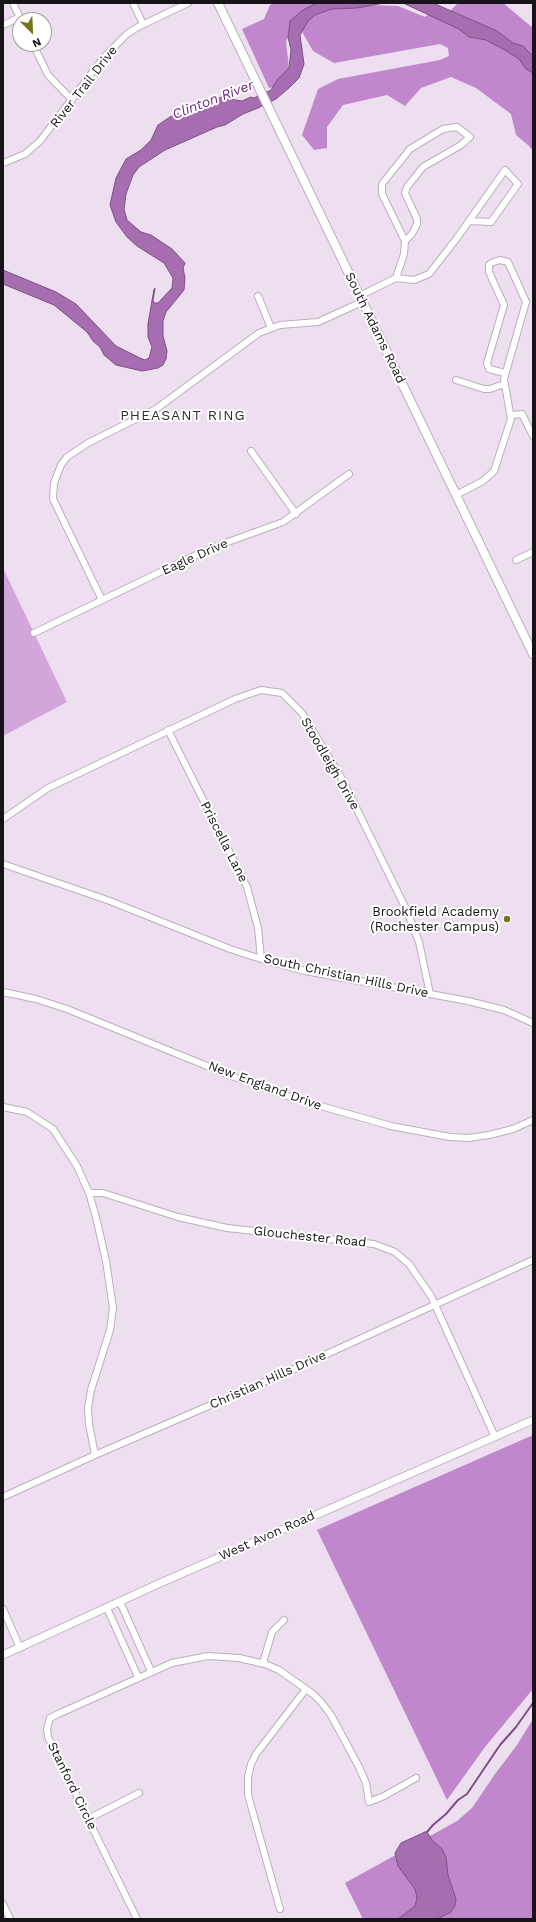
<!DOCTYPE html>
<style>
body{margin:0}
#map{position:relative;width:536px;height:1922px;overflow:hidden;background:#eddef0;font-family:"Work Sans",sans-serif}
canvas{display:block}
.frame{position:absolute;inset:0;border:4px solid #181319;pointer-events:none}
.north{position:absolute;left:12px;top:12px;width:40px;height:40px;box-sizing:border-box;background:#fff;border:1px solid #a3a1a3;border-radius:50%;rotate:156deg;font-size:11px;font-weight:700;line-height:16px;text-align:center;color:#181319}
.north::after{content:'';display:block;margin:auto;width:14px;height:18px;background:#72741a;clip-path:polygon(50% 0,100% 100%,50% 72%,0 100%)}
</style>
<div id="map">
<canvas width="536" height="1922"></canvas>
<div class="frame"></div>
<div class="north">N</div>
</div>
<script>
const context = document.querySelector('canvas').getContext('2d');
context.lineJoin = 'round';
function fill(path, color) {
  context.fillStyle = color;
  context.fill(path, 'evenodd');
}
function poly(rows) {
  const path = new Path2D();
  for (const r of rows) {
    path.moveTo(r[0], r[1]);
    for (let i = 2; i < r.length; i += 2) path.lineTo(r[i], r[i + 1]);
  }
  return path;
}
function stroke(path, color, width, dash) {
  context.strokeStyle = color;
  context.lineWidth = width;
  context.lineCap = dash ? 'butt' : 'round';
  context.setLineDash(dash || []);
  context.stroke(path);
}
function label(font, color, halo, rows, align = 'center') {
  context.font = font + ' "Work Sans",sans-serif';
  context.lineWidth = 4;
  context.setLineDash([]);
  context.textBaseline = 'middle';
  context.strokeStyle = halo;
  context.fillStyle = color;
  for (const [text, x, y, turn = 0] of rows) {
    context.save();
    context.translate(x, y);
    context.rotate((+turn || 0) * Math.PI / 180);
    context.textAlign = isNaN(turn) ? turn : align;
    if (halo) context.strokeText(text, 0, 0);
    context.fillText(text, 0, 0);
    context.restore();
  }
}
const green = poly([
 [3,568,67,702,3,736]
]);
const forest = poly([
 [275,3,371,3,371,5,398,6,425,17,433,11,448,13,458,3,503,3,533,28,533,151,528,145,516,135,511,114,476,88,451,77,421,88,405,106,387,95,343,105,327,127,327,148,314,150,302,135,318,89,338,79,440,60,449,56,448,48,440,44,334,63,313,51,301,30,293,29,286,41,289,68,275,87,269,88,242,29,264,19,270,5],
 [533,1435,533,1689,485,1747,447,1800,317,1530],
 [533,1719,533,1919,363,1919,345,1883,457,1821,472,1808,495,1774,517,1745]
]);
const water = poly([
 [317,3,384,3,357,8,331,9,315,15,308,21,300,35,304,64,299,78,290,87,276,99,258,108,243,114,225,125,217,127,165,150,139,167,133,175,126,194,124,209,127,220,141,232,151,235,172,249,185,263,183,268,185,278,184,290,166,312,163,321,163,336,167,351,166,359,163,365,158,368,142,371,116,365,104,355,100,347,93,341,87,332,54,305,3,284,3,270,56,292,76,304,116,346,140,358,145,360,149,358,152,347,148,337,148,324,154,289,155,288,153,301,155,303,158,303,172,288,173,278,164,263,137,246,127,237,116,222,110,205,116,178,126,159,141,150,151,140,158,125,173,115,189,111,224,96,235,100,242,101,251,97,254,98,271,90,277,80,289,68,291,50,288,37,290,21,303,10,317,3],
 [403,3,433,3,497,31,513,43,523,46,533,56,533,73,526,69,519,59,505,50,486,40,469,37,459,29,403,3],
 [425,1832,427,1832,432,1840,442,1849,446,1857,448,1875,456,1899,455,1906,451,1912,437,1919,398,1919,415,1906,417,1898,415,1889,398,1866,395,1853,401,1843,425,1832]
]);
const stream = poly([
 [427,1832,433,1825,446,1814,458,1800,467,1794,500,1745,516,1727,533,1703]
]);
const minor = poly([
 [13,3,21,20],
 [133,3,143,24],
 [3,25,20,17],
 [33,44,48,75,72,100],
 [3,163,25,154,40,141,104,57,127,34,138,27,188,3],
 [396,278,404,254,405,241,412,234,417,224,417,219,405,193,407,187,423,167,461,145,470,137,457,127,443,129,410,149,382,184,382,194,405,241],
 [258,296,271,328],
 [359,296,396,278,414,280,429,274,457,238,505,170,518,184,491,222,469,221],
 [456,380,484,389,490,389,504,384],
 [512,415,522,414,533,436],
 [251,451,296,514],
 [456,495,483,481,494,471,511,419,504,379,526,302,508,262,500,260,491,263,489,265,489,272,504,305,487,363,489,369,505,373],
 [516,560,533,552],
 [102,600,53,499,54,483,61,465,67,457,88,443,156,409,259,333,280,325,318,322,362,302],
 [34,633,185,560,217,546,283,522,349,474],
 [168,730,247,887,258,928,261,959],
 [3,819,48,788,235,699,261,690,282,693,302,713,342,779,406,909,419,942,430,994],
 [3,864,110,901,230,949,261,959,305,971,468,1001,504,1010,533,1023],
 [3,992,36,999,67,1009,234,1077,296,1099,391,1126,450,1137,468,1138,489,1135,513,1129,533,1120],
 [3,1107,27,1112,53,1129,77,1166,89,1193,96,1217,106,1261,113,1308,110,1330,91,1390,88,1408,89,1424,95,1455],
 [89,1193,103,1193,178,1217,227,1228,374,1244,395,1252,409,1264,431,1296,495,1437],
 [3,1497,95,1455,294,1369,533,1260],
 [120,1602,151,1671],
 [107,1608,138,1677],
 [3,1609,20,1648],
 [263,1663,272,1632,284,1620],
 [88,1819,139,1793],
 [3,1904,10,1919],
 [280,1909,248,1795,248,1777,251,1764,256,1754,306,1689],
 [137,1919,48,1737,47,1729,50,1718,58,1714,172,1663,208,1656,239,1658,265,1664,279,1670,313,1694,321,1702,331,1715,359,1767,366,1783,369,1802,384,1796,416,1778]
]);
const tertiary = poly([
 [3,1655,158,1584,533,1420]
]);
const secondary = poly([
 [218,3,533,654]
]);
const markers = [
 [507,919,4,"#72741a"]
];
const streetNames = [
 ["River Trail Drive",84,87,-52],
 ["South Adams Road",375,328,64],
 ["Eagle Drive",195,557,-24],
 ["Stoodleigh Drive",330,764,60],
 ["Priscella Lane",224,842,63],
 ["South Christian Hills Drive",346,976,12],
 ["New England Drive",265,1086,20],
 ["Glouchester Road",310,1237,6],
 ["Christian Hills Drive",268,1380,-24],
 ["West Avon Road",267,1536,-24],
 ["Stanford Circle",72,1786,64]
];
const poiNames = [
 ["Brookfield Academy",499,912],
 ["(Rochester Campus)",499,927]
];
const waterNames = [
 ["Clinton River",213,100,-21]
];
const neighbourhoodNames = [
 ["PHEASANT RING",183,416]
];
fill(green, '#d3a7dc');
fill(forest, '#c187cc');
fill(water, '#a66db1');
stroke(water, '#7b5283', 1);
stroke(stream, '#7b5283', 2);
stroke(minor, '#bdaebf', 8);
stroke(tertiary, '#bdaebf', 9);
stroke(secondary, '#bdaebf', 10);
stroke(minor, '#fff', 6);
stroke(tertiary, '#fff', 7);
stroke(secondary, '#fff', 8);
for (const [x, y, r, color] of markers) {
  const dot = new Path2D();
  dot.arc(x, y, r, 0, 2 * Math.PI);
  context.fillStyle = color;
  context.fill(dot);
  stroke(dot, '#fff', 1.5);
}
label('13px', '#181319', '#fff', streetNames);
label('13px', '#181319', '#fff', poiNames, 'right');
label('italic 14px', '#6d277a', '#fff', waterNames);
context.letterSpacing = '1px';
label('14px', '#352a37', '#fff', neighbourhoodNames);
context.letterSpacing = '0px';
</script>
